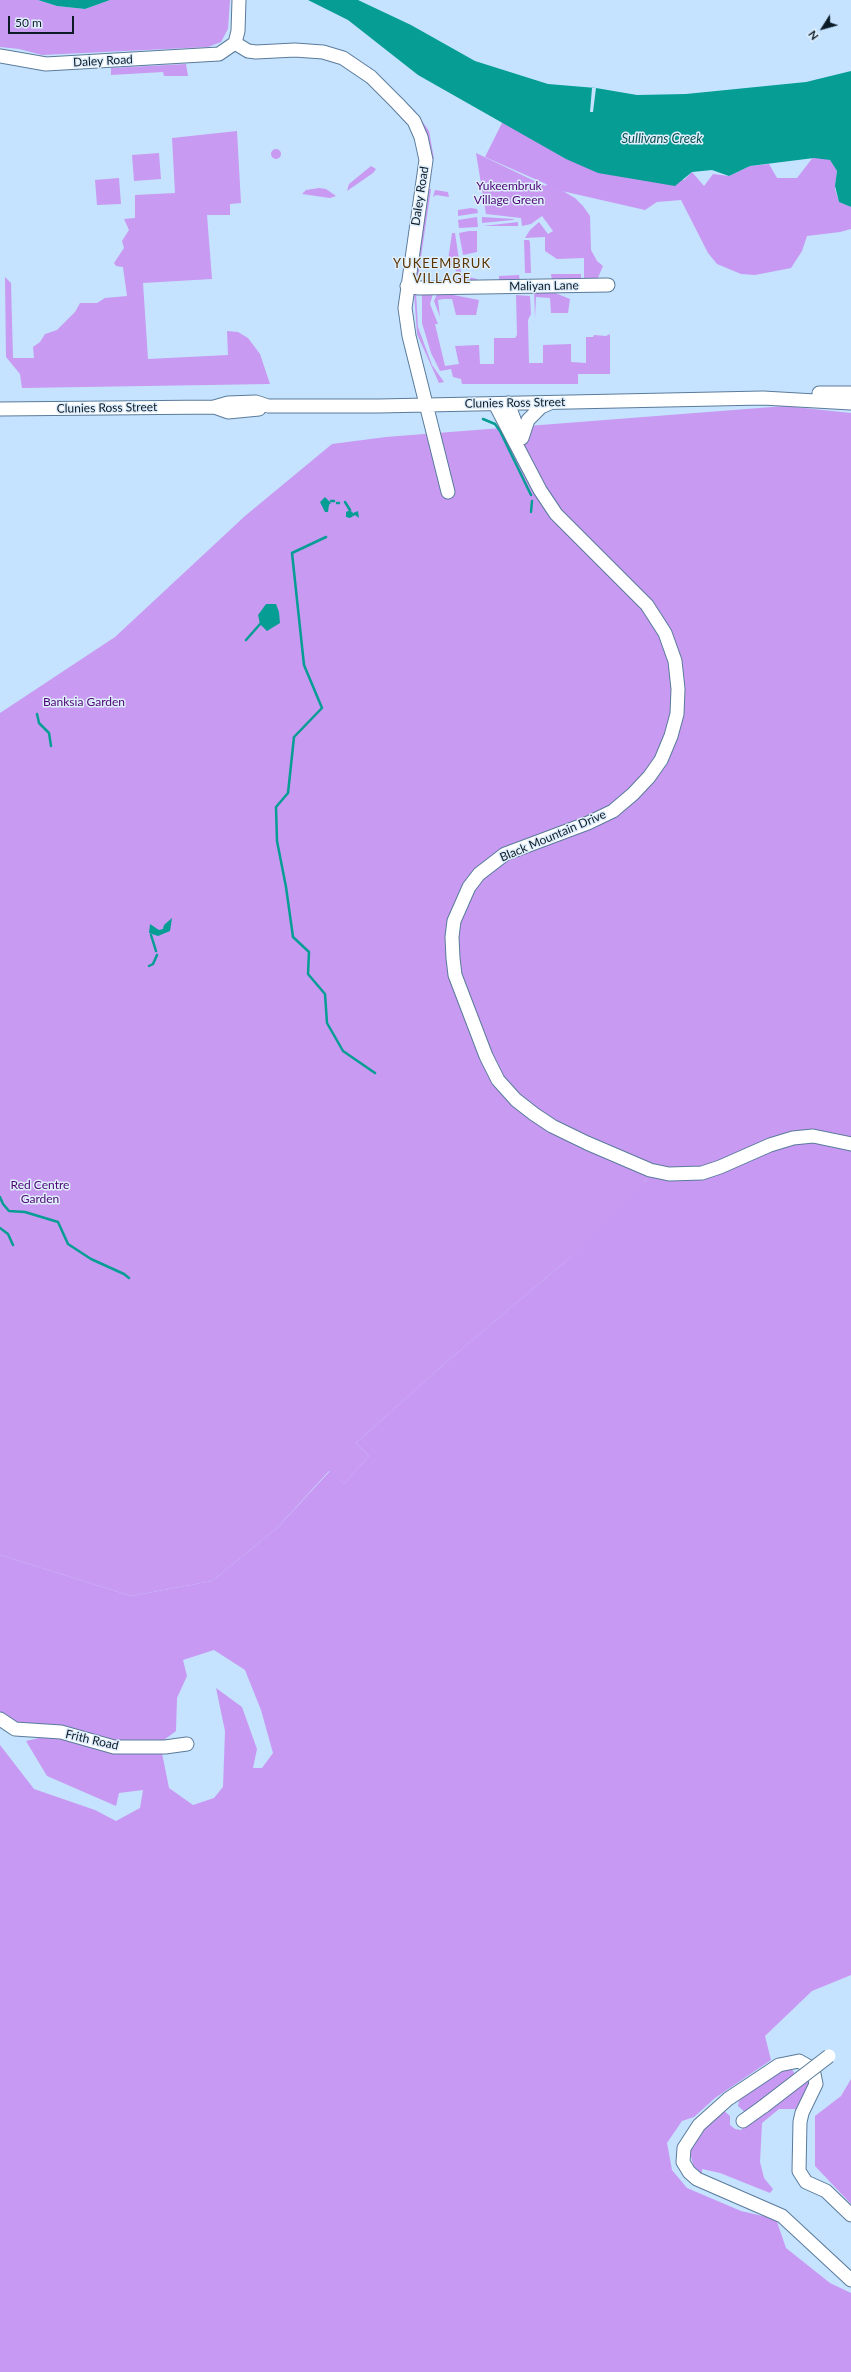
<!DOCTYPE html>
<style>
body{margin:0}
#map{position:relative;width:851px;height:2372px;overflow:hidden;background:#c5e3ff;font-family:Lato,sans-serif}
canvas{display:block}
.north{position:absolute;left:803px;top:8px;width:40px;height:40px;-webkit-text-stroke:3px #dfeefc;paint-order:stroke;rotate:233deg;font-size:11px;font-weight:700;line-height:16px;text-align:center;color:#0c1a26}
.north::after{content:'';display:block;margin:auto;width:14px;height:18px;background:#0c1a26;clip-path:polygon(50% 0,100% 100%,50% 72%,0 100%)}
.scale{position:absolute;left:8px;top:16px;width:66px;height:18px;box-sizing:border-box;border:2px solid #0c1a26;border-top:0;padding-left:5px;font-size:12px;line-height:14px;white-space:nowrap;color:#0c1a26;-webkit-text-stroke:3px #dfeefc;paint-order:stroke}
</style>
<div id="map">
<canvas width="851" height="2372"></canvas>
<div class="north">N</div>
<div class="scale">50 m</div>
</div>
<script>
const context = document.querySelector('canvas').getContext('2d');
context.lineJoin = 'round';
function fill(path, color) {
  context.fillStyle = color;
  context.fill(path, 'evenodd');
}
function poly(rows) {
  const path = new Path2D();
  for (const r of rows) {
    if (r.length === 3) {
      path.moveTo(r[0] + r[2], r[1]);
      path.arc(r[0], r[1], r[2], 0, 2 * Math.PI);
      continue;
    }
    path.moveTo(r[0], r[1]);
    for (let i = 2; i < r.length; i += 2) path.lineTo(r[i], r[i + 1]);
  }
  return path;
}
function stroke(path, color, width, dash) {
  context.strokeStyle = color;
  context.lineWidth = width;
  context.lineCap = dash ? 'butt' : 'round';
  context.setLineDash(dash || []);
  context.stroke(path);
}
function label(font, color, halo, rows, align = 'center') {
  context.font = font + ' Lato,sans-serif';
  context.lineWidth = 3;
  context.setLineDash([]);
  context.textBaseline = 'middle';
  context.strokeStyle = halo;
  context.fillStyle = color;
  for (const [text, x, y, turn = 0] of rows) {
    context.save();
    context.translate(x, y);
    context.rotate((+turn || 0) * Math.PI / 180);
    context.textAlign = isNaN(turn) ? turn : align;
    if (halo) context.strokeText(text, 0, 0);
    context.fillText(text, 0, 0);
    context.restore();
  }
}
const green = poly([
 [0,0,38,0,57,6,85,9,110,0,230,0,228,29,221,42,208,47,42,55,19,49,0,47],
 [186,64,188,76,164,76,163,72,111,75,111,68],
 [406,104,415,111,429,131,434,159,432,159,430,145,423,126],
 [237,131,241,203,230,204,230,215,207,215,212,279,143,283,148,359,228,355,227,331,238,332,248,338,260,354,270,384,22,388,20,374,6,357,5,277,11,283,13,358,34,358,33,347,40,342,45,334,57,330,75,312,80,303,97,303,105,298,127,296,123,267,116,266,114,263,124,248,122,241,129,230,124,219,135,218,135,195,175,193,172,138],
 [276,154,5],
 [159,153,161,179,134,181,132,155],
 [476,153,545,186,549,183,575,198,583,206,590,216,591,250,597,261,603,266,597,280,584,280,584,258,557,259,545,251,545,237,525,238,530,230,539,222,548,234,553,231,542,216,531,224,522,226,521,218,486,214],
 [371,166,376,169,373,173,347,191,349,184],
 [119,178,121,204,97,205,95,180],
 [319,188,326,189,336,196,330,198,302,194,306,190],
 [427,188,431,189,418,277,414,276],
 [435,190,448,192,449,197,436,195,433,197],
 [471,208,477,209,478,213,458,216,458,210],
 [477,217,478,227,459,228,458,220],
 [482,217,514,219,513,220,482,223],
 [518,222,518,226,483,226],
 [469,231,477,231,477,252,463,255,459,233],
 [452,233,455,233,461,273,458,274,453,266,447,267],
 [524,240,529,240,530,243,531,273,525,273],
 [551,274,581,274,581,280,552,281],
 [461,275,477,279,478,282,453,282],
 [519,275,520,281,499,281,499,276],
 [534,290,548,290,570,299,568,313,551,313,550,298,536,297,535,319],
 [414,292,416,292,418,327,432,365,444,382,439,383,417,334],
 [422,292,433,294,430,304,438,324,435,324,445,366,459,364,455,346,479,345,480,364,494,364,494,338,515,338,517,335,516,295,530,296,531,314,528,320,529,363,543,363,543,345,571,344,571,362,586,363,586,337,593,337,594,335,606,336,610,334,610,374,578,374,578,384,462,384,461,379,453,377,451,369,440,371,431,353,422,323],
 [443,293,479,300,476,315,456,315,452,299,443,299,438,300,440,317,434,301,437,294],
 [785,406,851,413,851,1144,693,1174,650,1170,646,1181,633,1197,565,1262,450,1359,356,1443,369,1456,344,1484,329,1471,276,1529,212,1581,131,1596,0,1555,0,713,115,637,245,516,332,444,386,437]
]);
const forest = poly([
 [503,121,566,159,684,180,692,172,704,186,713,174,729,176,750,166,769,164,777,178,797,178,814,156,830,160,837,171,835,189,839,202,851,207,851,229,840,232,807,236,802,251,791,268,755,275,741,274,717,264,708,253,681,200,657,202,645,210,562,191,485,157],
 [793,1138,851,1144,851,1975,812,1991,765,2036,771,2060,715,2098,694,2117,682,2121,667,2143,672,2170,687,2188,741,2211,776,2219,786,2248,830,2283,851,2293,851,2372,0,2372,0,1745,34,1789,95,1810,116,1821,140,1808,143,1790,119,1793,116,1806,47,1776,26,1741,61,1733,64,1726,13,1722,0,1712,0,1555,131,1596,212,1581,276,1529,330,1471,344,1484,369,1456,356,1443,450,1359,565,1262,646,1181,650,1170,679,1175],
 [214,1650,245,1670,261,1710,273,1753,262,1768,253,1768,257,1749,242,1707,216,1688,225,1731,223,1787,214,1798,193,1805,169,1788,160,1743,176,1731,177,1698,187,1676,183,1660],
 [790,2067,796,2075,746,2113,738,2106,739,2101,745,2094,775,2076,778,2070],
 [807,2079,810,2087,796,2109,779,2109,762,2123,760,2162,764,2178,773,2189,770,2193,720,2173,702,2169,702,2177,694,2169,689,2148,722,2109,730,2116,730,2125,735,2129,741,2130],
 [851,2079,851,2204,815,2166,815,2116,841,2096]
]);
const water = poly([
 [38,0,110,0,85,9,57,6],
 [308,0,358,0,411,25,475,61,548,84,596,88,637,95,686,94,806,82,851,71,851,207,839,202,835,186,837,171,830,160,814,158,750,166,729,176,712,170,692,172,675,186,598,173,566,159,418,75,348,20],
 [325,497,331,503,329,505,328,512,325,512,320,502],
 [350,510,353,513,358,511,359,518,355,515,350,518,346,517,346,512],
 [266,604,276,604,279,612,280,623,267,631,260,624,258,615],
 [172,918,170,931,158,936,149,933,150,924,159,930,163,929,164,925]
]);
const pier = poly([
 [592,88,596,88,593,112,590,112]
]);
const stream = poly([
 [483,419,495,424,500,431,531,495],
 [331,501,334,501],
 [345,502,350,510],
 [337,503,339,503],
 [531,512,532,501],
 [326,537,292,553,304,665,322,708,294,737,288,793,276,807,277,841,286,887,293,937,309,952,308,974,325,994,327,1023,343,1051,375,1073],
 [246,640,261,623],
 [37,714,39,723,49,733,51,746],
 [151,935,156,951],
 [149,966,153,964,157,955],
 [0,1197,3,1204,9,1211,25,1212,58,1222,68,1244,91,1259,124,1274,129,1278],
 [0,1228,8,1234,13,1245]
]);
const minor = poly([
 [235,43,248,51,256,52,295,50,323,52,343,58,371,77,397,103,414,121,421,137,426,160,405,308,409,336,448,492],
 [0,56,46,64,219,54,235,43,238,31,239,0],
 [407,286,419,288,608,285],
 [819,393,851,393],
 [508,403,521,438],
 [495,404,540,490,556,514,647,605,665,633,675,661,678,689,677,714,671,736,661,760,649,777,633,794,613,811,588,823,505,854,479,874,469,887,454,921,452,937,453,958,455,975,486,1056,498,1080,516,1100,534,1114,552,1126,587,1143,650,1170,669,1174,702,1173,720,1167,770,1145,793,1138,813,1136,851,1144],
 [214,407,228,412,259,409],
 [0,409,214,407,228,403,256,402,268,406,379,406,763,398,851,403],
 [522,438,528,420,541,407,550,403],
 [0,1719,15,1729,61,1732,114,1747,165,1747,187,1744],
 [743,2121,764,2106],
 [851,2215,826,2191,806,2182,799,2171,800,2122,802,2113,816,2084,813,2069,799,2061,779,2065,728,2099,699,2125,684,2148,683,2162,689,2172,697,2179,782,2216,851,2280]
]);
const minorBridge = poly([
 [764,2106,829,2056]
]);
const streetNames = [
 ["Daley Road",103,61,-3],
 ["Daley Road",420,196,-81],
 ["Maliyan Lane",544,286,-1],
 ["Clunies Ross Street",515,403,-1],
 ["Clunies Ross Street",107,408,-1],
 ["Black Mountain Drive",553,836,-23],
 ["Frith Road",92,1740,13]
];
const parkNames = [
 ["Yukeembruk",509,186],
 ["Village Green",509,200],
 ["Banksia Garden",84,702],
 ["Red Centre",40,1185],
 ["Garden",40,1199]
];
const waterNames = [
 ["Sullivans Creek",662,139]
];
const neighbourhoodNames = [
 ["YUKEEMBRUK",442,264],
 ["VILLAGE",442,279]
];
fill(green, '#c89af2');
fill(forest, '#c899f3');
fill(water, '#069d94');
fill(pier, '#c5e3ff');
stroke(stream, '#069d94', 2.5);
stroke(minor, '#5a7b9b', 15);
stroke(minor, '#fff', 13);
stroke(minorBridge, '#5a7b9b', 15, []);
stroke(minorBridge, '#fff', 13);
label('12px', '#0c1a26', '#dfeefc', streetNames);
label('12px', '#4d0575', '#dfeefc', parkNames);
label('italic 13px', '#06514c', '#dfeefc', waterNames);
context.letterSpacing = '1px';
label('13px', '#5a3500', '#dfeefc', neighbourhoodNames);
context.letterSpacing = '0px';
</script>
